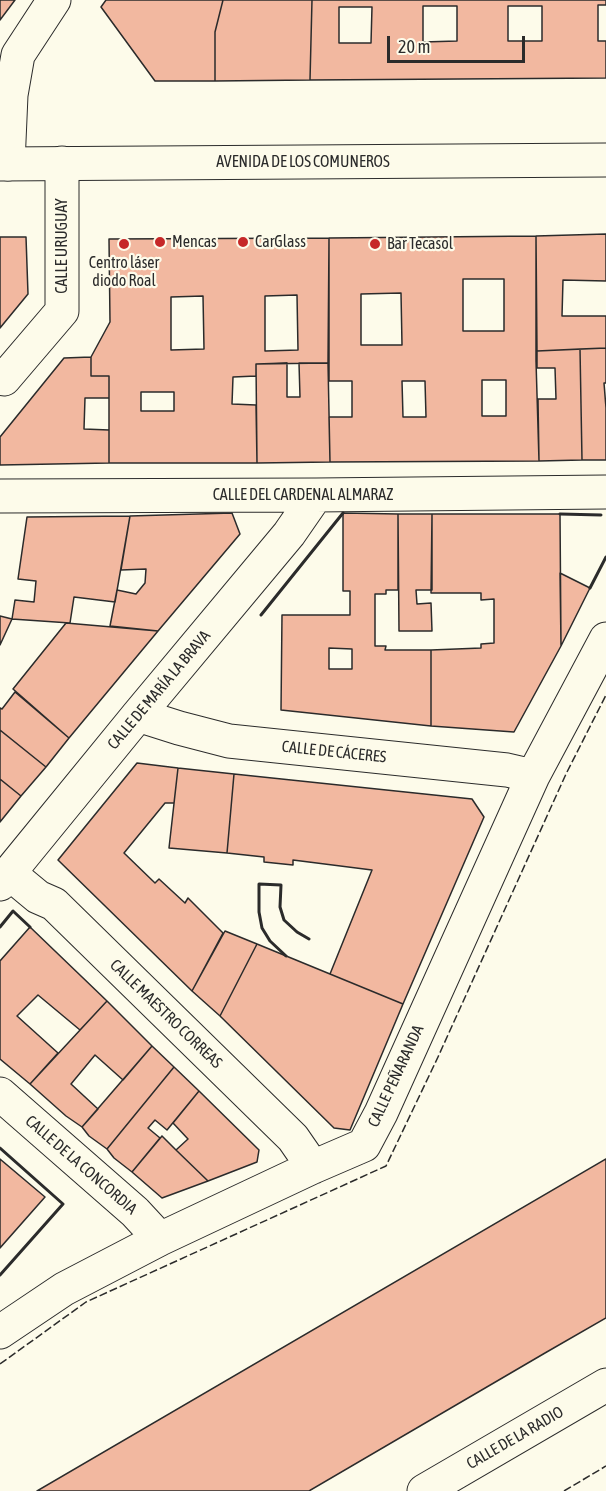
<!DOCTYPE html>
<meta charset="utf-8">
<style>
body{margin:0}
#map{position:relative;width:606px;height:1491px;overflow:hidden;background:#fdfbea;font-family:"Asap Condensed",sans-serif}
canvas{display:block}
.scale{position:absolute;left:387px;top:36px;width:138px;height:27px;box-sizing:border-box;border:3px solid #2b2b2b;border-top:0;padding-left:8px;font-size:18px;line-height:21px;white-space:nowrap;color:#2b2b2b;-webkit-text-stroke:4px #fdfbea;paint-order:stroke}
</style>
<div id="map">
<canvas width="606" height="1491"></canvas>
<div class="scale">20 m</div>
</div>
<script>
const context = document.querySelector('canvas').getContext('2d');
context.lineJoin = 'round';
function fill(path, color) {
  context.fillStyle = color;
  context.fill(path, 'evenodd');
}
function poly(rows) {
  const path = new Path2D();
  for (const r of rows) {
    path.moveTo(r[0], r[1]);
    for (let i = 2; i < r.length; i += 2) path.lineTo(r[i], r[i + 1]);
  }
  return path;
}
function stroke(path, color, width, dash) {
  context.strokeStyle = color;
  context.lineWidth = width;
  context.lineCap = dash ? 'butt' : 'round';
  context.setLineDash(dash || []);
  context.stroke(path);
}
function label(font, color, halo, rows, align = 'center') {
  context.font = font + ' "Asap Condensed",sans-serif';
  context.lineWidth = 4.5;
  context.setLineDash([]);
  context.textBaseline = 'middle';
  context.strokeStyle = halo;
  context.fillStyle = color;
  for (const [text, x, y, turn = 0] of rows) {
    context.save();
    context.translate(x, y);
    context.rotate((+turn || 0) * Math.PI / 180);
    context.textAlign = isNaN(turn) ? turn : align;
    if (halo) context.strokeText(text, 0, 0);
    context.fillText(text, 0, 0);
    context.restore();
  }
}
const building = poly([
 [0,0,15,0,0,20,0,0],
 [106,0,223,0,215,32,215,81,155,81,101,7,106,0],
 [223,0,312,0,310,80,215,81,215,32,223,0],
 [312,0,606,0,606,5,598,5,598,41,606,41,606,78,310,80,312,0],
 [423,6,457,6,457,41,423,42,423,6],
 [508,6,542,6,542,41,508,41,508,6],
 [339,7,372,7,371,43,339,43,339,7],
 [606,234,606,281,563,280,562,316,606,316,606,348,537,351,536,236,606,234],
 [536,236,536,361,539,461,330,462,329,417,352,417,352,381,329,381,329,238,536,236],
 [463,279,504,279,504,331,463,331,463,279],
 [401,293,402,345,361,345,361,294,401,293],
 [482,380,506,380,506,416,482,416,482,380],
 [402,381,425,381,426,417,403,417,402,381],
 [0,237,26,237,28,294,0,328,0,237],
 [329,238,328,363,256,364,256,376,233,377,232,404,256,405,257,463,109,463,109,376,91,376,91,357,110,322,109,239,329,238],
 [297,295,298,350,265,351,265,296,297,295],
 [203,296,204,349,171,350,171,297,203,296],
 [141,392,174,392,174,411,141,411,141,392],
 [606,348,606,383,604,383,606,408,606,460,582,460,580,349,606,348],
 [580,349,582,460,539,461,538,399,556,399,555,368,537,368,537,351,580,349],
 [91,357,91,376,109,376,109,398,85,398,84,429,109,430,109,463,0,465,0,437,64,358,91,357],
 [287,363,287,397,300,397,299,363,328,363,330,462,257,463,256,364,287,363],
 [232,513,240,534,158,631,110,626,117,590,136,594,145,583,146,569,121,570,130,516,232,513],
 [343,513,398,514,398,590,386,590,386,594,375,594,375,646,386,646,385,650,431,650,431,726,281,710,282,615,350,615,350,591,343,591,343,513],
 [329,648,352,649,352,669,329,669,329,648],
 [398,514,432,514,432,590,416,590,417,604,431,603,432,631,399,631,398,514],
 [432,514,560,514,561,646,514,732,431,726,431,650,481,648,481,644,494,643,494,599,481,600,481,593,431,593,432,514],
 [130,516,115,602,74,597,70,623,12,619,15,600,34,602,36,581,18,579,27,517,130,516],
 [560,573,590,588,561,646,560,573],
 [0,616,12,619,0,645,0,616],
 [66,623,158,631,69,738,13,689,66,623],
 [15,692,69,738,46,767,0,730,0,708,2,709,15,692],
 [0,730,46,767,21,796,0,779,0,730],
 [137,763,178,768,174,803,165,803,124,853,155,883,159,879,185,903,188,898,223,933,192,991,58,860,137,763],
 [178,768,234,774,227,853,169,848,178,768],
 [234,774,472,799,484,817,403,1004,330,974,372,870,293,860,293,865,264,862,264,857,227,853,234,774],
 [0,779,21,796,0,822,0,779],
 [30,927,107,1001,80,1030,38,995,17,1016,58,1053,30,1084,0,1059,0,961,30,927],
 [225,931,257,944,220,1016,192,991,225,931],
 [257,944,403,1004,350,1130,334,1128,220,1016,257,944],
 [107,1001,152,1046,123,1080,95,1055,71,1084,98,1109,82,1127,66,1116,30,1084,107,1001],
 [152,1046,174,1067,107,1149,89,1136,82,1127,152,1046],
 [174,1067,199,1091,167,1130,155,1120,148,1128,160,1138,132,1172,114,1158,107,1149,174,1067],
 [199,1091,259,1150,257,1162,208,1181,176,1150,188,1139,173,1123,199,1091],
 [162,1136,176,1150,208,1181,162,1198,132,1172,162,1136],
 [0,1159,45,1197,0,1248,0,1159],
 [606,1159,606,1318,545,1353,309,1491,37,1491,606,1159]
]);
const street = poly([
 [8,164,11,95,18,55,54,0],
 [4,379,62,311,62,163],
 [0,496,316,495,606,492],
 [138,715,179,728,229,741,507,770,533,776],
 [9,873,38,897,54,904,293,1138,313,1167],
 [0,884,138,715,289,534,316,495],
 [0,1094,135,1212,160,1239],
 [0,1332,64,1289,160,1239,313,1167,364,1145,381,1113,533,776,606,639],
 [424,1491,606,1385]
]);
const primary = poly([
 [0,164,606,160]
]);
const fence = poly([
 [0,1364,86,1302,386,1166,438,1057,566,774,606,695],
 [564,1491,606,1466]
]);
const wall = poly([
 [560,514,601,515],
 [590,588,606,557],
 [261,615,343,513],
 [0,927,13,911,30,927],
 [286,956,270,941,262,928,259,912,259,884,281,885,280,907,284,920,297,932,309,939],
 [0,1148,63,1204,0,1275]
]);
const markers = [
 [160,242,6,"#c62828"],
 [243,242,6,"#c62828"],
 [124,244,6,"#c62828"],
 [375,244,6,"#c62828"]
];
const streetNames = [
 ["AVENIDA DE LOS COMUNEROS",303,162],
 ["CALLE URUGUAY",62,246,-90],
 ["CALLE DEL CARDENAL ALMARAZ",303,495],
 ["CALLE DE MARÍA LA BRAVA",159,690,-50],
 ["CALLE DE CÁCERES",334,752,6],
 ["CALLE MAESTRO CORREAS",166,1014,44],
 ["CALLE PEÑARANDA",396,1076,-65],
 ["CALLE DE LA CONCORDIA",81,1165,41],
 ["CALLE DE LA RADIO",515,1438,-30]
];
const poiNames = [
 ["Mencas",172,242],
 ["CarGlass",255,242],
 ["Bar Tecasol",387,244],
 ["Centro láser",124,263,"center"],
 ["diodo Roal",124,281,"center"]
];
fill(building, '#f2b8a0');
stroke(building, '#2b2b2b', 1.5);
stroke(street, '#2b2b2b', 35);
stroke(primary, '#2b2b2b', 35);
stroke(street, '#fdfbea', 33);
stroke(primary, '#fdfbea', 33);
stroke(fence, '#2b2b2b', 1.5, [8, 3]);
stroke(wall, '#2b2b2b', 3);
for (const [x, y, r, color] of markers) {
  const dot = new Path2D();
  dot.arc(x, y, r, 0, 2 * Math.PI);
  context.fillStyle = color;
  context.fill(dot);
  stroke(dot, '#fdfbea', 2);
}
label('16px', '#2b2b2b', '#fdfbea', streetNames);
label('16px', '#2b2b2b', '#fdfbea', poiNames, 'left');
</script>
